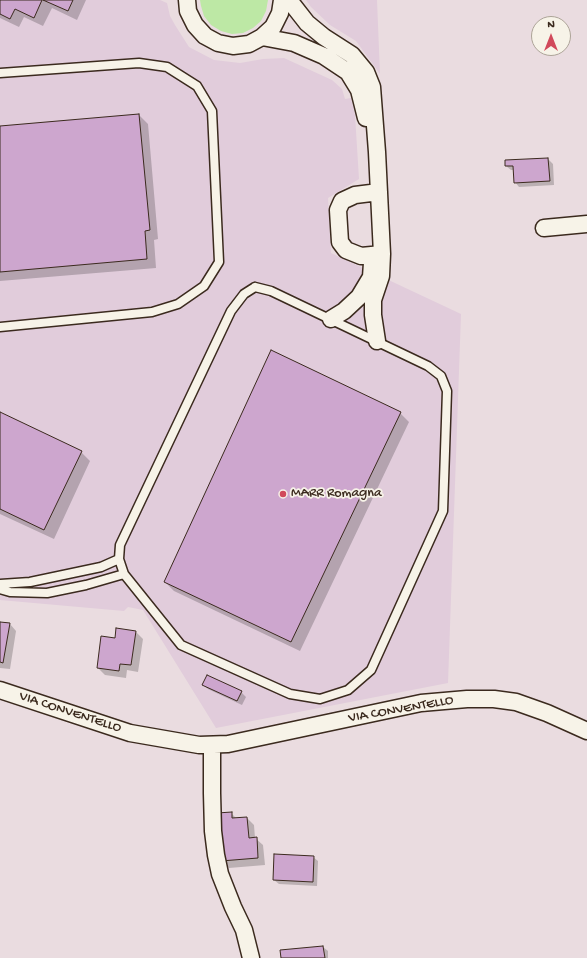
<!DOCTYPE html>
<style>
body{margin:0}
#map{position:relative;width:587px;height:958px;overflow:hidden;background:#eadce0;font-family:"Gochi Hand",sans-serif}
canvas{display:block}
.north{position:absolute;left:531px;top:16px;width:40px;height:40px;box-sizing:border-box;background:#f7f3e8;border:1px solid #aca397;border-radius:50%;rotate:0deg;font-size:11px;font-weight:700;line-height:16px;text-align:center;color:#3b2a1e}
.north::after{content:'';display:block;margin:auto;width:14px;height:18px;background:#d1495b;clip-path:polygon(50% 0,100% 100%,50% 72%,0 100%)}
</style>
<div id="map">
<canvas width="587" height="958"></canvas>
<div class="north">N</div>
</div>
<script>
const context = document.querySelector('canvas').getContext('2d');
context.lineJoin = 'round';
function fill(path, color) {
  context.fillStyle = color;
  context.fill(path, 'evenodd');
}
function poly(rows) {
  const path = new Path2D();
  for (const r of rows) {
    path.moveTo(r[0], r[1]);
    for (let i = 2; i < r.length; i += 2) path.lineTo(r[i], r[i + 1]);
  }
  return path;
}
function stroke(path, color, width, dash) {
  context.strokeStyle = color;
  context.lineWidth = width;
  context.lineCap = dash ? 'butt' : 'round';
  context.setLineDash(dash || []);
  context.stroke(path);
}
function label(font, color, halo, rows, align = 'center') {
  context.font = font + ' "Gochi Hand",sans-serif';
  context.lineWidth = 3.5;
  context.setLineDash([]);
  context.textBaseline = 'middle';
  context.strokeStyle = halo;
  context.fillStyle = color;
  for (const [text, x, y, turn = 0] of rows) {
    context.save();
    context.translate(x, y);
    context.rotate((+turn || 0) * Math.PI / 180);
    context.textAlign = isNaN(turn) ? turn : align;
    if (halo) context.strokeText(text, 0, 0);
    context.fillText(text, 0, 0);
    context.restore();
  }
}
const built = poly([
 [0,0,160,0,167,3,170,16,175,25,189,47,214,60,240,63,263,59,284,58,332,80,342,89,345,99,351,98,355,115,359,179,328,198,331,253,461,314,448,683,216,728,143,610,128,607,124,611,0,600],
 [306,0,377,0,380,74,356,41,330,25,311,7]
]);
const green = poly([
 [200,0,268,0,266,11,261,21,253,28,243,33,232,34,221,31,211,25,204,16,201,6]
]);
const shadow = poly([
 [0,0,86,0,77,20,52,8,43,26,24,17,19,27,0,18],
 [139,115,148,124,158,239,154,240,156,268,0,281,0,127],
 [548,159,553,164,554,185,519,187,515,182,514,170,511,170,506,166],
 [0,413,81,452,90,461,54,539,0,514],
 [400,413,409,422,300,651,174,591,165,582],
 [0,623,10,624,16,631,10,669,0,668],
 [136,632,143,639,138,672,127,670,126,678,105,675,98,668],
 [203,685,241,692,246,697,242,705,208,689],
 [231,813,237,819,247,818,254,825,255,838,263,845,265,865,229,868,222,861],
 [313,857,318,861,317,886,279,884,274,880],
 [323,947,328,951,328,958,282,958]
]);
const building = poly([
 [0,0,42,0,34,18,15,9,10,19,0,14,0,0],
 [43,0,73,0,68,11,43,0],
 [139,114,150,230,145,231,147,259,0,272,0,126,139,114],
 [548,158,550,181,514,183,513,166,505,166,505,160,548,158],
 [271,350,401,412,291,642,164,582,271,350],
 [0,412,82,451,44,530,0,509,0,412],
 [0,622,10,623,3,663,0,662,0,622],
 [116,628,136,631,131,665,120,664,119,671,97,668,101,636,115,638,116,628],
 [207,675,242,691,237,701,202,685,207,675],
 [232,812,232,818,247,817,249,838,257,837,258,858,221,861,217,813,232,812],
 [274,854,314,856,313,882,273,880,274,854],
 [323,946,325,958,281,958,280,950,323,946]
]);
const service = poly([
 [0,73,139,63,167,67,197,86,212,111,219,262,204,286,178,304,152,312,0,327],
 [255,287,271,291,428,366,441,376,447,391,443,511,371,670,348,690,320,699,290,694,181,645,124,574,119,559,120,545,231,311,244,294,255,287],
 [0,584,30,582,101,567,119,559],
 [0,589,10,592,47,593,86,585,124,574]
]);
const minor = poly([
 [187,0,188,11,195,25,205,36,218,43,233,46,249,44,262,37,273,27,280,13,282,0],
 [289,0,307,23,324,37,352,55,366,72,372,87,377,152,382,254,381,276,373,300,373,315,377,341],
 [262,37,294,43,324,56,348,72,359,90,366,118],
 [379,192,355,195,342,201,338,210,340,242,346,250,361,256,382,254],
 [544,228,587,224],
 [331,319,344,311,359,297,371,277,372,263],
 [0,690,130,733,199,745,228,744,421,703,467,699,494,699,516,702,547,713,587,731],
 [212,745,212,793,213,831,216,855,220,874,233,907,244,930,251,958]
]);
const markers = [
 [283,494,4,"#d1495b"]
];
const poiNames = [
 ["MARR Romagna",291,494]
];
const streetNames = [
 ["VIA CONVENTELLO",401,710,-10],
 ["VIA CONVENTELLO",70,713,18]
];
fill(built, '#e1ccdb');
fill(green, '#bde8a5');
fill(shadow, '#0003');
fill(building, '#cda6ce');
stroke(building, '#3b2a1e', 1);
stroke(service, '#3b2a1e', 11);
stroke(minor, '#3b2a1e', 19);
stroke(service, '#f7f3e8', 8);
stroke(minor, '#f7f3e8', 16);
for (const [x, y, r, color] of markers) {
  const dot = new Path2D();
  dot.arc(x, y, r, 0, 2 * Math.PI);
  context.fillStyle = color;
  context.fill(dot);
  stroke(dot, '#f7f3e8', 1.5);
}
label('14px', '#3b2a1e', '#f7f3e8', poiNames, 'left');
label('14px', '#3b2a1e', '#f7f3e8', streetNames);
</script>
